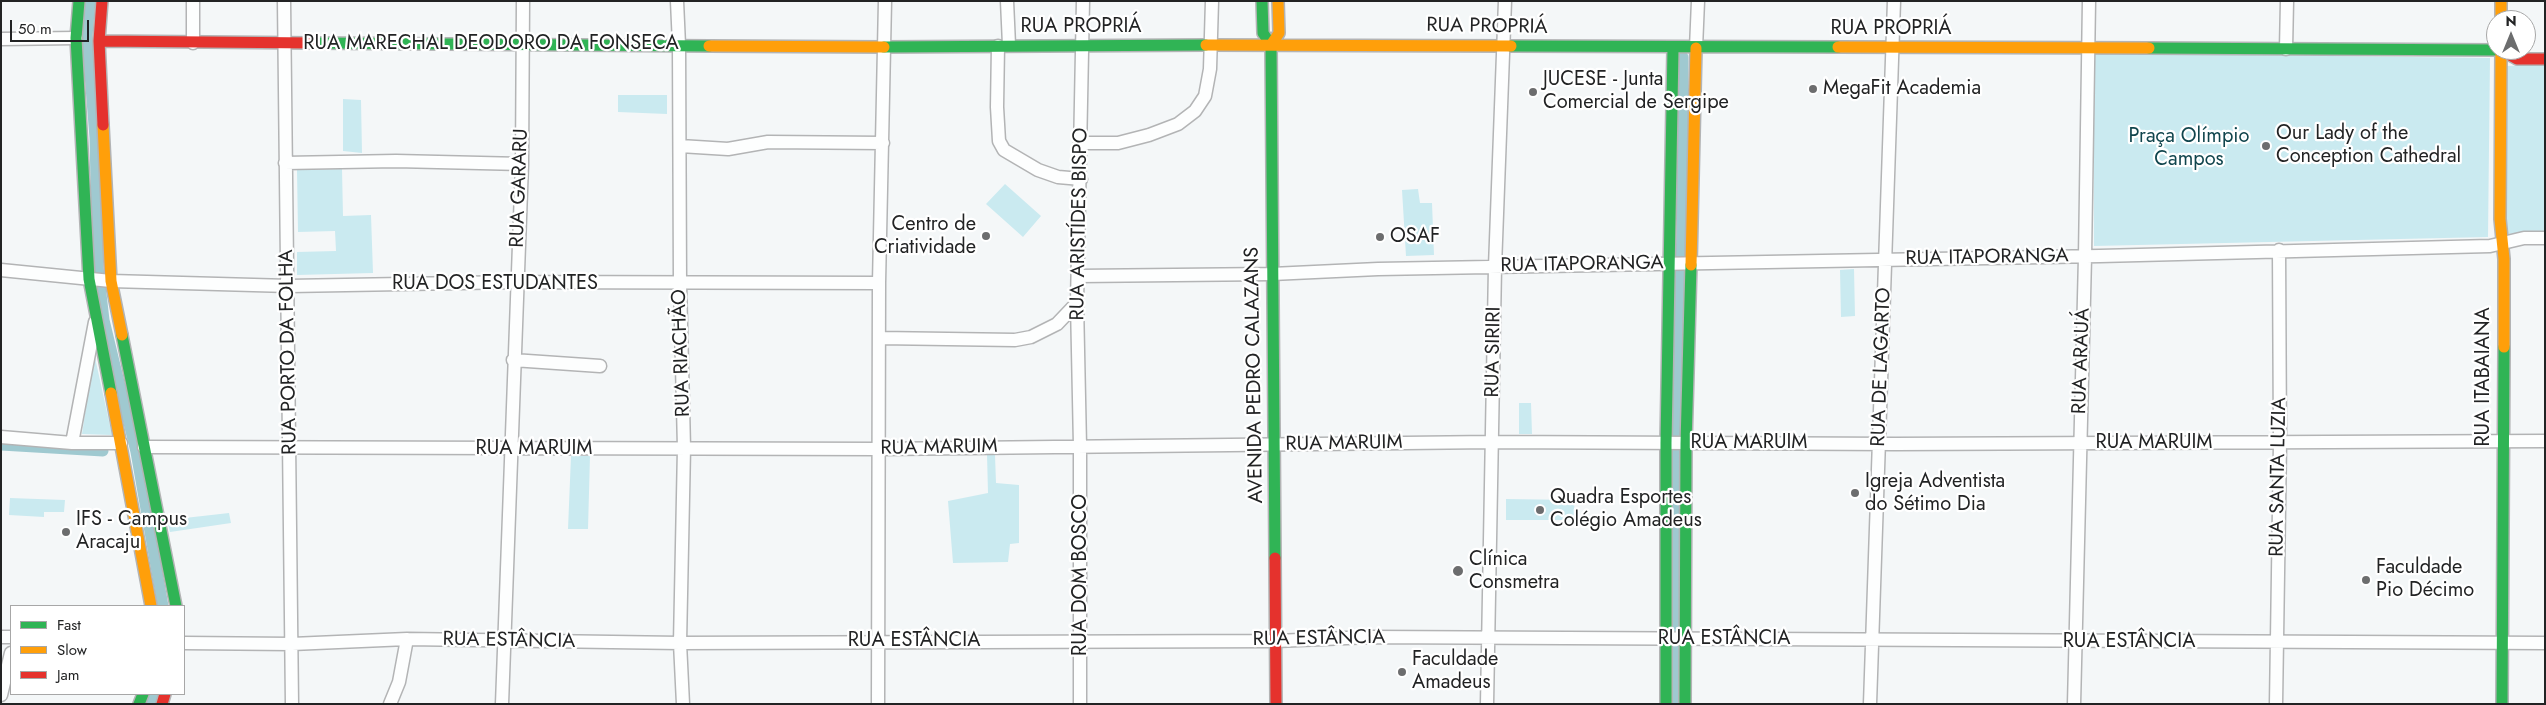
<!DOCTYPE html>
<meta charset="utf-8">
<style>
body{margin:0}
#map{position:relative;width:2546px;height:705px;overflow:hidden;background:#f4f7f8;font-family:Jost,sans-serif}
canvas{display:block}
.frame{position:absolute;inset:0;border:2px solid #222324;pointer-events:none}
.legend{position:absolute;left:10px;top:605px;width:175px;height:90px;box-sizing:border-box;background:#fff;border:1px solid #a7a7a7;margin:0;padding:6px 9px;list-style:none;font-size:15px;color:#222324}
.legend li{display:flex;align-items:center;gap:10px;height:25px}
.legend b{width:25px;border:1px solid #a7a7a7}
.north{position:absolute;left:2486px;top:10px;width:50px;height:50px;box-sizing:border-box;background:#fff;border:1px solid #a7a7a7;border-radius:50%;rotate:0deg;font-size:14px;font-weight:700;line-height:20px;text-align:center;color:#222324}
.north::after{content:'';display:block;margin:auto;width:18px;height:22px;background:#6c6d6e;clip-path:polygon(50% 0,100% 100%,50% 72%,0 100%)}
.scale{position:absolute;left:10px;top:20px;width:79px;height:22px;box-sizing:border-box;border:2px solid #222324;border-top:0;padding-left:6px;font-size:15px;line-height:18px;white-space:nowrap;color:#222324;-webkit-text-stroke:4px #fff;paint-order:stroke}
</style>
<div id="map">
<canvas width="2546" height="705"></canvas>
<div class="frame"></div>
<ul class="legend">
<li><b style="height:6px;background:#30b455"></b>Fast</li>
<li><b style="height:6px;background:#ff9f0a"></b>Slow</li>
<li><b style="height:6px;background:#e5322d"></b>Jam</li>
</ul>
<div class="north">N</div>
<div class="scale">50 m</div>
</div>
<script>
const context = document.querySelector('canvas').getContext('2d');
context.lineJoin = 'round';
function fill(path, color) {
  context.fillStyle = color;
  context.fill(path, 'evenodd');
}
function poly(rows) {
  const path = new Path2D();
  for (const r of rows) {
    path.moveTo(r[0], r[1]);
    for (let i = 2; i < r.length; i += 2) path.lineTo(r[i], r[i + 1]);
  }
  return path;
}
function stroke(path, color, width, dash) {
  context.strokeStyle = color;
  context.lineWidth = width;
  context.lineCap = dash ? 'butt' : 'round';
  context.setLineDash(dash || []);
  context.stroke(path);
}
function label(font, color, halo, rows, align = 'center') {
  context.font = font + ' Jost,sans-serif';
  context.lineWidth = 4.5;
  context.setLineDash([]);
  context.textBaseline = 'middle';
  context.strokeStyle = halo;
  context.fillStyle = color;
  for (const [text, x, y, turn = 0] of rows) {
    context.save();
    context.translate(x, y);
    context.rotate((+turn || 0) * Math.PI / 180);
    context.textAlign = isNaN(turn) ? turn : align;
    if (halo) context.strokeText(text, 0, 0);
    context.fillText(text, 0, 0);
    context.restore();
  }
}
const green = poly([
 [2093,53,2490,58,2488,237,2094,246],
 [2545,65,2545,232,2506,234,2505,66],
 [618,95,667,95,667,114,618,112],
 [343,99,361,100,362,153,343,151],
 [342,169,343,216,371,215,373,273,297,275,297,252,336,251,335,231,298,232,297,170],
 [1005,184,1041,216,1023,237,986,204],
 [1418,189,1420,203,1432,203,1434,255,1406,256,1402,190],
 [1854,269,1855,316,1841,317,1840,270],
 [94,353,112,435,82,434],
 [1519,403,1531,403,1532,434,1519,434],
 [987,454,995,455,996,483,1019,485,1019,543,1010,544,1008,562,953,563,948,501,988,493],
 [571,456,590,456,588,529,568,529],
 [10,498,65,500,64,512,44,512,44,517,9,515],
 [1506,499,1574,500,1575,520,1506,520],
 [229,513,231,523,170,532,167,520]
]);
const canal = poly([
 [90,1,87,36,95,138,98,268,104,320,136,452,163,606],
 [1,445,103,451],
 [151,704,155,694],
 [1674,704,1676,410,1682,230,1683,57]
]);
const street = poly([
 [193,1,193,43],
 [284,1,292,704],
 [677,1,679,45,680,283,684,448,680,643,683,704],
 [1007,1,1009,45],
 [1,39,76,38],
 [998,46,997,107,999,141,1004,150,1038,170,1058,177,1081,179],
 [1696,48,1698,1],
 [2286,49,2287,1],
 [1081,143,1118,143,1149,135,1178,124,1195,111,1205,96,1210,69,1212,1],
 [680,146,728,149,768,142,883,143],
 [285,163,396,161,522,164],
 [1,270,111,281,289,286,516,282,879,283],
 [1078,276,1272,274,1378,269,2100,256,2490,246,2524,238,2545,238],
 [880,338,1015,340,1031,337,1057,324,1077,303],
 [513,360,600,366],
 [1,437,72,443,121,443],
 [72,443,95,322],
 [144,447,880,449,1492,442,1895,444,2545,441],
 [1,637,11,637],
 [184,643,292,644,407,639,680,643,1276,641,1370,637,2545,643],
 [1,695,11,653],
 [390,704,399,682,407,639],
 [502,704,522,164,523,1],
 [878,704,879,283,885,1],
 [1080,704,1080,446,1077,303,1083,1],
 [1487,704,1495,267,1505,1],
 [1870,704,1894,1],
 [2074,704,2085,257,2089,1],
 [2276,704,2280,443,2279,250]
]);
const fast = poly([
 [79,1,76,38,89,279,111,393],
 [1262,1,1263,33,1271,45,1275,558],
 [314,43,709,46],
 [1511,46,1838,47],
 [884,47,1206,45],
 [2149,48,2496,50],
 [122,335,176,606],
 [139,704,143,694],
 [1666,704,1666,443,1673,48],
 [1685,704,1686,444,1691,265],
 [2502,704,2504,347]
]);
const slow = poly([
 [2501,1,2501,20],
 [1206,45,1511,46],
 [1271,45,1279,33,1278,1],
 [709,46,884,47],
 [1838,47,2149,48],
 [2501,50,2500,219,2504,259,2504,347],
 [103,125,111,281,122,335],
 [1691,265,1696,48],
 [111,393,151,606]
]);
const jam = poly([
 [102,1,99,41,103,125],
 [99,41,314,43],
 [2501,50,2517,59,2545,59],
 [1275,558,1276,704],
 [162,704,165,694]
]);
const markers = [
 [1813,89,5,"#6c6d6e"],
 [1533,92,5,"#6c6d6e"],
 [2266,146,5,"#6c6d6e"],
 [986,236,5,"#6c6d6e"],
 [1380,237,5,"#6c6d6e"],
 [1855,493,5,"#6c6d6e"],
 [1540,510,5,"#6c6d6e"],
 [66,532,5,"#6c6d6e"],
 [1458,571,6,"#6c6d6e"],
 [2366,580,5,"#6c6d6e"],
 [1402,672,5,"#6c6d6e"]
];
const streetNames = [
 ["RUA PROPRIÁ",1081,27],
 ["RUA PROPRIÁ",1487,27,1],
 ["RUA PROPRIÁ",1891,29],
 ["RUA MARECHAL DEODORO DA FONSECA",491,44],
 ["RUA GARARU",520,188,-88],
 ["RUA ARISTÍDES BISPO",1080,224,-89],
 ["RUA ITAPORANGA",1987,258,-1],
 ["RUA ITAPORANGA",1582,265,-1],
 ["RUA DOS ESTUDANTES",495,284],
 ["RUA PORTO DA FOLHA",289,352,-91],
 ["RUA SIRIRI",1494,352,-89],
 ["RUA RIACHÃO",682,353,-92],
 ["RUA ARAUÁ",2082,361,-88],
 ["RUA DE LAGARTO",1882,367,-88],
 ["AVENIDA PEDRO CALAZANS",1255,375,-91],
 ["RUA ITABAIANA",2484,377,-90],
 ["RUA MARUIM",1749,443],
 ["RUA MARUIM",2154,443],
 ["RUA MARUIM",1344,444,-1],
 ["RUA MARUIM",939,448,-1],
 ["RUA MARUIM",534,449],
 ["RUA SANTA LUZIA",2279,477,-89],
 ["RUA DOM BOSCO",1081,575,-90],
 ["RUA ESTÂNCIA",1319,639,-1],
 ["RUA ESTÂNCIA",1724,639],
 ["RUA ESTÂNCIA",509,641,1],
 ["RUA ESTÂNCIA",914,641],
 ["RUA ESTÂNCIA",2129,642]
];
const poiNames = [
 ["JUCESE - Junta",1543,80],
 ["Comercial de Sergipe",1543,103],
 ["MegaFit Academia",1823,89],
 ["Our Lady of the",2276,134],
 ["Conception Cathedral",2276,157],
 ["Centro de",976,225,"right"],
 ["Criatividade",976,248,"right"],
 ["OSAF",1390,237],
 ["Igreja Adventista",1865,482],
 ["do Sétimo Dia",1865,505],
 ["Quadra Esportes",1550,498],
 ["Colégio Amadeus",1550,521],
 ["IFS - Campus",76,520],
 ["Aracaju",76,543],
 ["Clínica",1469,560],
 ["Consmetra",1469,583],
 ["Faculdade",2376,568],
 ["Pio Décimo",2376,591],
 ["Faculdade",1412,660],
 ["Amadeus",1412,683]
];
const parkNames = [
 ["Praça Olímpio",2189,137],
 ["Campos",2189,160]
];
fill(green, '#caeaf0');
stroke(canal, '#9fc9d0', 11);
stroke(street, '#b3b4b5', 15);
stroke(fast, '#b3b4b5', 14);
stroke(slow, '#b3b4b5', 14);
stroke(jam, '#b3b4b5', 14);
stroke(street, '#fdfefe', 12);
stroke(fast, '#30b455', 11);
stroke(slow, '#ff9f0a', 11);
stroke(jam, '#e5322d', 11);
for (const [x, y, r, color] of markers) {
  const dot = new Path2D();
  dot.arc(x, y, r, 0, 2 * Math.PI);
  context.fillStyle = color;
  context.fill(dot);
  stroke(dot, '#fff', 2);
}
label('20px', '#222324', '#fff', streetNames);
label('20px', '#222324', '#fff', poiNames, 'left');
label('20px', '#10454d', '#fff', parkNames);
</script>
